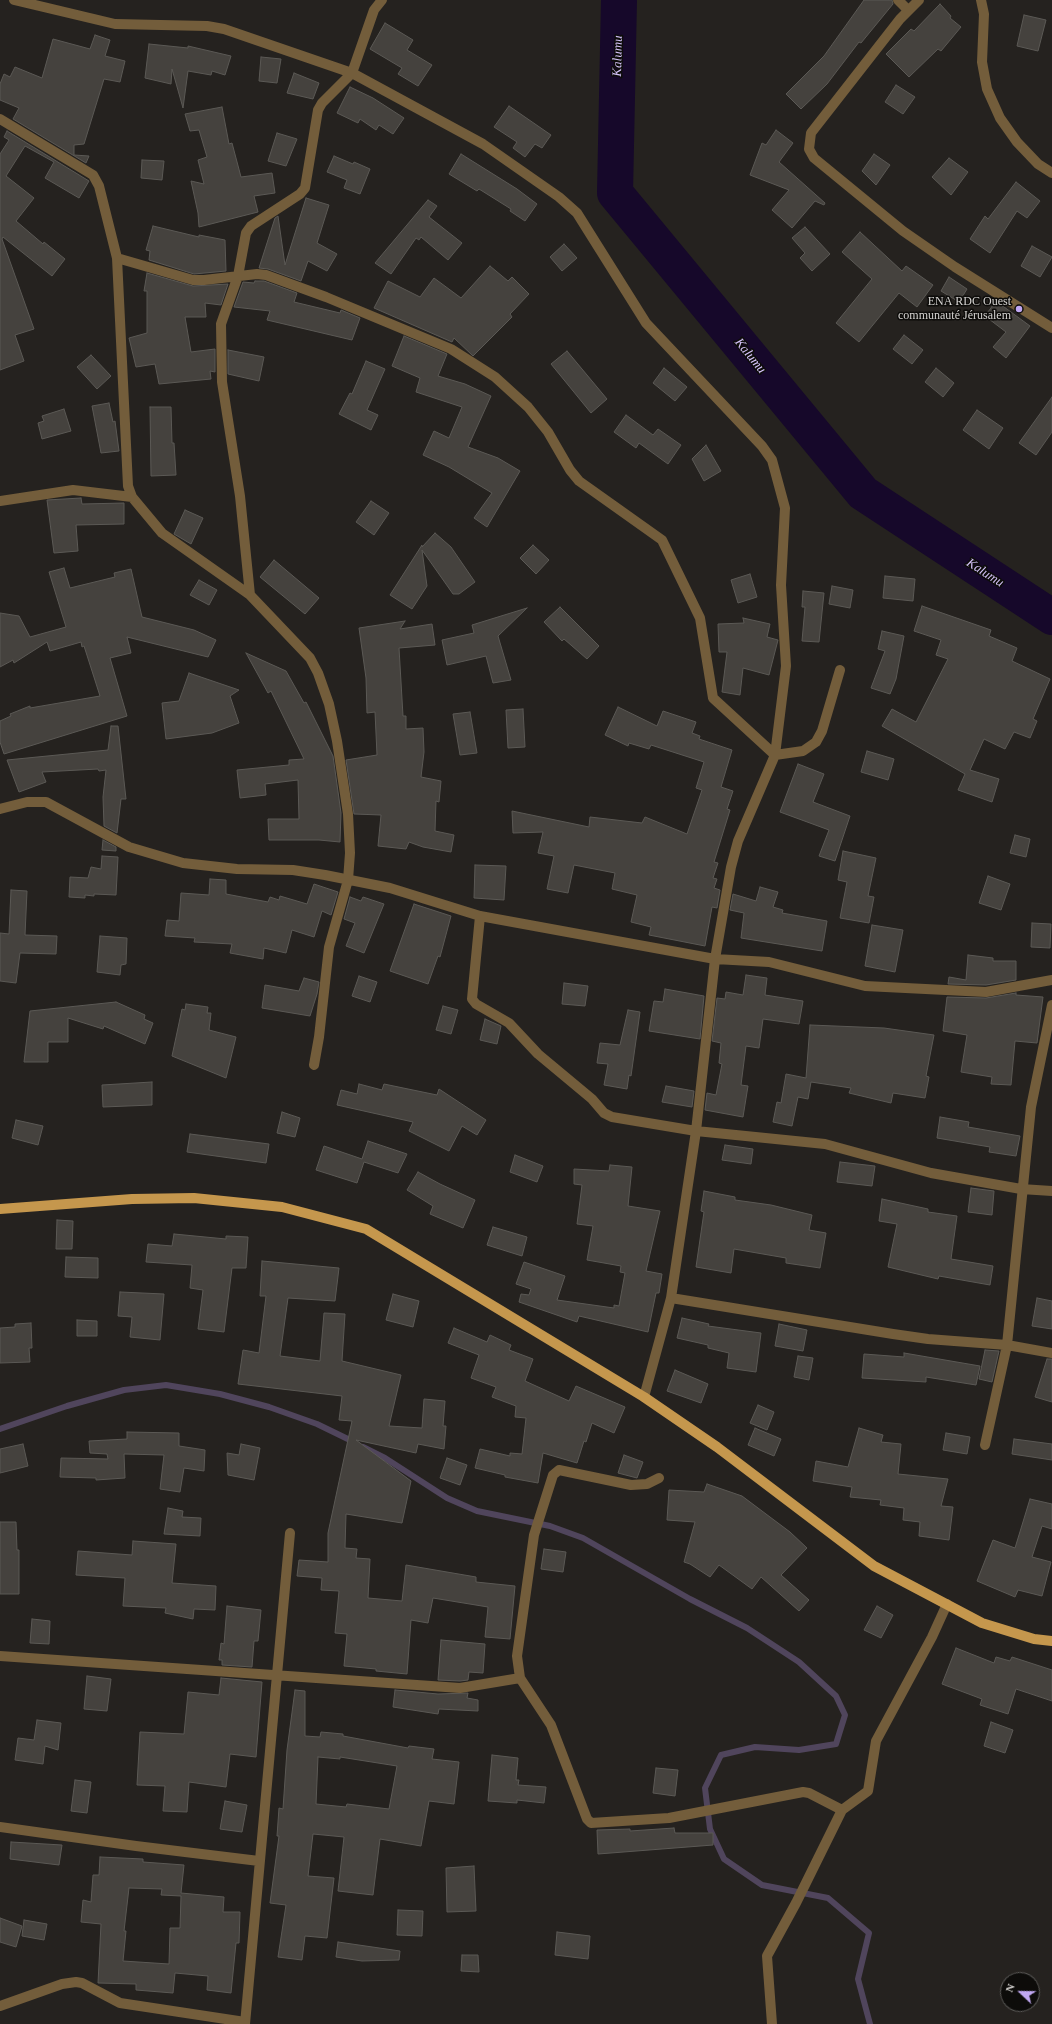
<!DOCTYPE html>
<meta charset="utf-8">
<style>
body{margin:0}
#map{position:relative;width:1052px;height:2024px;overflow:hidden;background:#25221f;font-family:"Times New Roman",serif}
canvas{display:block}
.north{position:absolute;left:1000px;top:1972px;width:40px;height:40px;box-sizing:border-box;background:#0d0c0a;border:1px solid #5d5c5a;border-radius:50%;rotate:292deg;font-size:11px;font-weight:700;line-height:16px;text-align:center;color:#d6d4d2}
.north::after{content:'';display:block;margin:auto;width:14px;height:18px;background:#c1a8f3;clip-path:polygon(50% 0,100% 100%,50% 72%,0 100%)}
</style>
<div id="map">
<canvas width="1052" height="2024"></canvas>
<div class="north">N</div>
</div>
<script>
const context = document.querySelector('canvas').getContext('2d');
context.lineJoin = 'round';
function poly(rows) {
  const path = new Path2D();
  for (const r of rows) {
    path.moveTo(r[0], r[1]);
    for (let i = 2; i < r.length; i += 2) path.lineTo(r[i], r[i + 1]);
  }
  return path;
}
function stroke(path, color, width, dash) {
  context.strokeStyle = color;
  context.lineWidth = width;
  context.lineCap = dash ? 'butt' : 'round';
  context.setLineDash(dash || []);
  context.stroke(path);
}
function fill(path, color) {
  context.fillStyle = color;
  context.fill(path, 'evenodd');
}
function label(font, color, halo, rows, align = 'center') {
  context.font = font + ' "Times New Roman",serif';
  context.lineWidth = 3;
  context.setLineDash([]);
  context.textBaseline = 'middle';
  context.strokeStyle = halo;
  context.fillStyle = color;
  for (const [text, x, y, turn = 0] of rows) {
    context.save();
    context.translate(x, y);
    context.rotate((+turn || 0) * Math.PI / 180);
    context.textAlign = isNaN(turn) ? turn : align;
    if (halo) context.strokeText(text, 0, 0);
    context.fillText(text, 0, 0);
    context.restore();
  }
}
const stream = poly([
 [0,1429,67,1406,124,1390,166,1385,220,1394,269,1407,317,1424,354,1442],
 [363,1447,385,1458,447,1498,477,1511,550,1526,583,1538,690,1599,747,1628,799,1662,836,1696,845,1715,836,1744,799,1750,755,1747,721,1755,705,1788,710,1829,724,1859,762,1885,828,1898,869,1933,858,1979,870,2024]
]);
const river = poly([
 [619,0,615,193,863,493,1052,617]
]);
const building = poly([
 [864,0,892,0,893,4,861,43,859,42,827,84,801,109,786,94,824,56,864,0],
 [940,4,951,16,950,18,961,27,941,51,938,49,909,77,886,54,911,29,914,31,940,4],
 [1024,15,1046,20,1038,51,1017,46,1024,15],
 [385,23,413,40,407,50,432,65,418,86,398,74,402,68,370,49,385,23],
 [95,35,110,40,105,56,125,61,120,82,104,79,84,144,74,145,74,155,89,156,86,163,13,119,19,108,0,100,0,84,4,74,10,77,15,67,42,78,53,39,90,49,95,35],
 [149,44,188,48,188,46,231,56,225,75,212,71,211,75,188,71,183,108,172,69,171,84,145,78,149,44],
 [261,57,281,59,277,83,259,81,261,57],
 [294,73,319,83,313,99,287,93,294,73],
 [896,85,915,97,903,114,885,102,896,85],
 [350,87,373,98,404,118,393,134,379,125,376,130,360,119,358,123,337,113,350,87],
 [509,106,551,135,542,148,535,144,525,157,513,148,517,142,494,127,509,106],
 [222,107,229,144,232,143,241,177,272,173,275,193,254,196,258,212,199,227,198,213,191,181,204,184,198,160,207,157,199,130,190,131,185,114,222,107],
 [776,130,793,143,779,162,825,203,824,205,815,201,792,228,772,210,789,190,750,175,762,143,766,145,776,130],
 [7,131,89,181,79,198,45,178,54,162,25,146,6,176,34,198,16,221,43,244,44,242,65,259,52,276,3,237,2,239,34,329,15,335,24,361,0,370,0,154,9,140,4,137,7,131],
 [277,133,297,139,286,166,268,161,277,133],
 [461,154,517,189,537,204,525,221,510,211,511,209,479,189,477,191,449,174,461,154],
 [874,154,890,165,876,185,862,171,874,154],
 [334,156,353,164,354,162,370,169,360,194,344,188,347,180,327,172,334,156],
 [949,158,968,172,951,195,932,177,949,158],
 [142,160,164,161,162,180,141,178,142,160],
 [1016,182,1040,201,1027,218,1017,211,990,253,970,239,985,216,988,219,1016,182],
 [306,198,329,205,317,243,337,254,327,271,308,261,301,281,268,269,259,268,275,218,278,216,285,265,306,198],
 [428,200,437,206,429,217,462,243,448,260,421,237,419,240,416,238,391,274,375,263,428,200],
 [153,226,199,237,199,235,225,240,226,271,194,274,149,260,150,251,146,250,153,226],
 [805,227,830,254,812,271,800,258,805,253,792,238,805,227],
 [860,232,902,271,906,266,933,285,917,307,899,293,859,342,836,323,872,279,842,252,860,232],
 [564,244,577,258,562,271,550,257,564,244],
 [1032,246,1052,257,1040,277,1021,266,1032,246],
 [490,266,508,281,512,277,529,294,510,314,512,317,473,356,454,338,452,342,374,308,388,281,420,297,434,278,461,298,490,266],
 [147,273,193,286,228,284,221,305,205,303,206,317,185,317,191,352,215,349,215,372,210,371,211,379,159,384,155,364,136,367,129,338,147,333,147,291,144,291,147,273],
 [949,277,967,289,959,302,941,291,949,277],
 [255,281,264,281,297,293,294,302,340,313,341,310,360,318,352,340,267,320,270,311,234,307,243,282,254,283,255,281],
 [996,301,1030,326,1006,358,993,347,1006,332,985,316,996,301],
 [904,335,923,350,912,364,893,349,904,335],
 [404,336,447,354,438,376,465,384,491,396,468,447,498,458,520,471,487,527,474,518,492,493,449,467,423,455,434,431,449,438,462,407,416,392,420,378,392,366,404,336],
 [228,350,264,357,259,381,228,374,228,350],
 [567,351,607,399,591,413,551,364,567,351],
 [91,355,111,376,97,389,77,367,91,355],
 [366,361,385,369,367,410,378,415,371,430,339,414,350,393,352,394,366,361],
 [664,368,687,387,675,401,653,383,664,368],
 [936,368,954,383,943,397,925,382,936,368],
 [1052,397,1052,432,1036,455,1019,443,1052,397],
 [109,403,113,422,115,421,119,451,101,453,92,406,109,403],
 [150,407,171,407,172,443,174,443,176,475,151,476,150,407],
 [64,409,71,431,42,439,38,423,44,421,42,416,64,409],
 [977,410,1003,428,989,449,963,430,977,410],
 [626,415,653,435,658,429,681,445,668,464,639,443,636,448,614,432,626,415],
 [706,445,721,471,704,481,692,459,706,445],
 [81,498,82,504,124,503,124,524,76,525,78,551,54,553,47,500,81,498],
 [371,501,389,513,374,535,356,522,371,501],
 [185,510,203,518,191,544,174,534,185,510],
 [435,533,451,547,475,582,459,594,453,594,422,550,427,586,412,609,390,595,422,545,422,547,435,533],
 [533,545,549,560,536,574,520,558,533,545],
 [274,560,319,598,305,614,260,577,274,560],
 [64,568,70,588,115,577,114,573,131,569,142,617,194,630,216,640,208,657,127,637,131,653,110,658,127,716,4,754,0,742,0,721,11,716,10,714,30,706,30,708,100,696,84,646,82,647,81,642,50,651,47,642,14,663,13,660,0,667,0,613,19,616,30,637,66,627,49,572,64,568],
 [750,574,757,597,738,603,731,580,750,574],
 [885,576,915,579,913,601,883,598,885,576],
 [199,580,217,590,209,605,190,595,199,580],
 [832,586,853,590,850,608,829,604,832,586],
 [803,591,824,593,819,642,802,641,805,607,802,607,803,591],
 [922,606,991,630,989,636,1017,648,1012,661,1050,679,1033,719,1037,721,1030,738,1014,732,1005,749,984,739,970,770,999,779,992,802,958,790,965,774,882,726,892,709,916,722,948,659,936,655,941,640,914,631,922,606],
 [560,607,599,646,587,659,564,639,562,641,544,622,560,607],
 [527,608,498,636,511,680,493,683,486,656,447,665,442,640,474,633,472,625,527,608],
 [743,618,770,624,767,637,778,640,769,675,743,668,740,695,722,692,727,652,719,652,718,624,744,623,743,618],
 [405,621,400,629,432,624,435,645,399,648,403,716,406,716,406,729,423,728,424,752,421,777,441,781,439,802,436,801,435,831,454,835,451,852,423,847,409,842,406,849,378,846,381,815,354,814,346,760,377,755,375,712,367,713,366,678,359,628,405,621],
 [882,631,904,636,896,679,890,694,871,688,885,651,878,649,882,631],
 [246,653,286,671,304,703,306,702,333,756,341,813,340,842,319,840,269,840,268,819,299,819,298,780,265,784,266,795,240,798,237,770,289,765,289,760,304,759,271,691,268,693,246,653],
 [189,673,239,690,230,696,239,723,212,733,166,739,162,703,179,701,189,673],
 [618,707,657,726,663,711,696,722,692,733,700,736,699,739,732,750,721,787,733,791,727,809,730,810,714,862,718,863,713,878,717,879,714,888,720,890,717,908,712,907,705,946,649,935,651,927,631,922,637,895,612,889,615,873,574,865,568,893,547,889,554,856,538,853,543,832,513,833,512,811,589,827,590,817,642,823,645,817,687,834,702,790,696,788,704,762,651,745,649,749,629,743,628,746,605,735,618,707],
 [523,709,525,747,508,748,506,710,523,709],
 [470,712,477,753,460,755,453,714,470,712],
 [111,726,118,726,126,799,121,799,117,833,104,826,103,797,106,770,99,771,98,769,42,772,46,782,19,792,7,760,108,750,111,726],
 [867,751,894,759,888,780,861,772,867,751],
 [798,764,824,774,813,802,850,816,835,861,819,856,829,830,780,812,798,764],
 [1015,835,1030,839,1026,857,1010,853,1015,835],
 [103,840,116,847,116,851,102,850,103,840],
 [843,851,876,858,868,896,874,897,869,923,840,918,847,882,838,880,843,851],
 [102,856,118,857,116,895,94,894,94,896,85,895,85,898,69,897,70,877,88,878,91,867,101,869,102,856],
 [475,865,506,866,504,900,474,898,475,865],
 [988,876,1010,884,1001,910,979,903,988,876],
 [210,879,226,880,226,894,268,902,270,897,279,900,280,896,307,904,314,884,338,892,331,915,322,911,314,937,292,930,286,953,264,948,263,959,230,953,232,944,194,942,195,938,165,936,167,920,179,921,181,893,209,895,210,879],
 [760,887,778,892,773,907,783,910,782,913,827,921,822,951,741,938,744,913,730,910,733,894,756,901,760,887],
 [11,890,27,891,25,935,57,936,56,954,20,953,16,983,0,981,0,933,9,934,11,890],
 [350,897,361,901,363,897,384,904,364,953,346,946,355,923,344,919,350,897],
 [414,904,451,916,440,957,438,956,428,984,390,971,414,904],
 [1032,923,1051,924,1050,948,1031,947,1032,923],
 [872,925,903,930,895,972,865,966,872,925],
 [100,936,127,938,126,964,121,965,120,975,97,972,100,936],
 [968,955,993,958,993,961,1016,961,1016,980,986,985,948,984,949,977,966,980,968,955],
 [746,975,767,978,765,995,803,1001,799,1024,763,1019,759,1048,746,1046,741,1085,748,1086,743,1117,705,1110,707,1093,716,1095,722,1064,719,1063,721,1043,712,1041,717,998,725,999,726,992,743,995,746,975],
 [359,976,377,982,370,1002,352,996,359,976],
 [304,978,319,982,317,994,310,1016,262,1008,265,985,299,991,304,978],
 [564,983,588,986,585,1006,562,1004,564,983],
 [665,989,704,996,700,1039,649,1031,654,1001,663,1002,665,989],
 [1016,993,1016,995,1043,997,1037,1043,1015,1041,1011,1085,991,1084,992,1077,961,1072,967,1035,943,1031,947,997,986,998,1016,993],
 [116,1002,145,1015,144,1019,153,1023,145,1044,104,1026,103,1029,68,1018,68,1042,48,1042,48,1062,24,1062,30,1011,116,1002],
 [186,1004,208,1007,207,1013,211,1013,209,1030,236,1037,226,1078,172,1056,182,1009,185,1010,186,1004],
 [443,1006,458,1010,451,1034,436,1030,443,1006],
 [628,1010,640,1012,631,1076,629,1075,627,1089,604,1085,608,1064,597,1063,600,1043,620,1045,628,1010],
 [485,1019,501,1026,497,1044,480,1040,485,1019],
 [810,1025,884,1028,934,1035,926,1076,929,1077,925,1098,893,1093,891,1103,849,1093,851,1088,811,1082,808,1099,798,1097,792,1126,773,1122,777,1102,781,1103,786,1074,806,1078,810,1025],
 [152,1082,152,1105,103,1107,102,1085,152,1082],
 [359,1084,382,1090,384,1084,437,1095,439,1089,486,1120,477,1135,462,1126,449,1151,409,1131,413,1122,337,1105,341,1090,357,1094,359,1084],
 [666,1086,694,1091,692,1107,662,1102,666,1086],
 [282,1112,300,1118,295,1137,277,1133,282,1112],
 [940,1117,969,1122,968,1127,1020,1136,1016,1156,989,1152,990,1147,937,1138,940,1117],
 [16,1120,43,1126,38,1145,12,1138,16,1120],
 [190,1134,269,1144,266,1163,187,1152,190,1134],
 [368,1141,407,1154,398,1173,364,1162,357,1183,316,1170,324,1146,362,1159,368,1141],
 [725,1145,753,1149,751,1164,722,1160,725,1145],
 [515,1155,543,1166,537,1182,510,1172,515,1155],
 [840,1162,875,1166,872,1186,837,1182,840,1162],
 [610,1165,632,1167,628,1206,660,1211,646,1271,662,1274,659,1293,656,1293,648,1332,579,1316,577,1322,519,1302,521,1294,529,1295,531,1289,516,1284,524,1262,565,1276,557,1300,614,1308,614,1305,619,1306,625,1273,620,1272,621,1266,587,1260,593,1226,577,1224,582,1185,574,1184,574,1169,609,1171,610,1165],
 [418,1172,440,1184,475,1200,463,1228,430,1214,433,1206,407,1190,418,1172],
 [971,1188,994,1191,992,1215,968,1212,971,1188],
 [704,1191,735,1197,735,1200,771,1205,812,1215,809,1230,826,1233,820,1268,786,1263,786,1258,734,1249,731,1273,696,1267,704,1212,701,1211,704,1191],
 [882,1199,928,1209,928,1212,957,1216,951,1259,993,1266,990,1285,939,1276,938,1279,888,1267,897,1224,879,1221,882,1199],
 [57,1220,73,1221,72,1249,56,1249,57,1220],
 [493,1227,527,1237,522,1256,487,1245,493,1227],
 [174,1234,226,1239,226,1236,248,1237,246,1268,232,1268,224,1332,198,1329,203,1290,190,1288,192,1265,146,1262,148,1244,172,1246,174,1234],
 [66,1257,98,1258,98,1278,65,1277,66,1257],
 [262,1261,339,1268,335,1301,288,1298,280,1356,320,1361,324,1313,345,1314,342,1361,401,1375,389,1426,422,1428,424,1399,445,1401,443,1426,446,1426,444,1449,418,1444,416,1453,356,1440,411,1481,402,1523,346,1514,345,1548,357,1549,356,1558,370,1559,368,1598,402,1601,406,1565,476,1577,476,1582,515,1586,510,1639,485,1637,488,1607,433,1598,428,1623,411,1620,407,1674,376,1671,376,1669,344,1666,347,1634,335,1633,339,1591,321,1590,322,1578,297,1576,299,1560,328,1562,328,1533,352,1421,339,1420,342,1396,238,1384,243,1350,259,1353,266,1296,260,1296,262,1261],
 [120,1292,164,1294,160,1340,130,1337,132,1317,118,1316,120,1292],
 [393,1294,419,1301,413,1327,386,1320,393,1294],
 [1037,1298,1052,1301,1052,1329,1032,1326,1037,1298],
 [682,1318,709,1324,708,1326,761,1333,756,1372,727,1368,729,1353,708,1348,708,1345,677,1338,682,1318],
 [77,1320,97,1321,97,1336,77,1336,77,1320],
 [31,1323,32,1348,29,1348,30,1362,0,1363,0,1328,15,1327,15,1324,31,1323],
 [779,1324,807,1330,803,1351,775,1346,779,1324],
 [454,1328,487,1342,490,1335,511,1345,509,1350,533,1359,525,1381,569,1401,576,1386,625,1407,614,1433,592,1423,586,1442,584,1441,577,1463,543,1453,538,1483,505,1477,505,1475,475,1468,480,1449,510,1456,510,1453,522,1454,526,1418,515,1417,516,1406,492,1397,496,1387,471,1378,479,1355,448,1343,454,1328],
 [985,1350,999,1351,992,1382,979,1379,985,1350],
 [904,1353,980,1366,976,1385,926,1377,926,1382,862,1378,864,1354,904,1357,904,1353],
 [798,1356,813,1358,809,1380,794,1377,798,1356],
 [1047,1359,1052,1359,1052,1402,1035,1397,1047,1359],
 [675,1370,708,1384,701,1403,667,1391,675,1370],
 [758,1405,774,1412,767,1430,750,1423,758,1405],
 [755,1428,781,1439,774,1456,748,1445,755,1428],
 [859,1428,883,1435,881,1442,901,1444,898,1474,948,1479,941,1506,953,1507,949,1540,919,1536,920,1522,903,1520,904,1508,880,1505,881,1500,850,1497,852,1487,813,1481,816,1461,848,1467,859,1428],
 [127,1432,179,1433,179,1446,205,1450,204,1471,184,1468,180,1492,160,1489,164,1455,124,1454,125,1478,96,1480,96,1478,60,1477,61,1458,108,1459,107,1454,90,1453,89,1441,127,1439,127,1432],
 [946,1433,970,1437,967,1454,943,1450,946,1433],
 [1014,1439,1052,1444,1052,1460,1012,1454,1014,1439],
 [23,1444,28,1466,0,1473,0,1449,23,1444],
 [241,1444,260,1448,254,1480,228,1475,227,1453,239,1455,241,1444],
 [624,1455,643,1462,637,1478,618,1473,624,1455],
 [447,1458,467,1465,460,1485,440,1478,447,1458],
 [707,1484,742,1496,790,1532,807,1548,781,1575,809,1600,799,1611,761,1577,752,1589,719,1565,710,1577,690,1564,684,1562,695,1522,667,1520,669,1490,704,1492,707,1484],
 [1030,1499,1052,1504,1052,1529,1042,1526,1032,1557,1051,1562,1042,1596,1018,1590,1015,1597,977,1581,993,1540,1015,1548,1030,1499],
 [168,1508,183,1511,182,1517,201,1518,200,1536,164,1534,168,1508],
 [0,1522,16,1522,17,1550,19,1550,19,1594,0,1594,0,1522],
 [133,1541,176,1544,172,1583,216,1586,215,1610,194,1609,193,1619,165,1613,166,1608,123,1606,125,1578,76,1575,78,1551,132,1555,133,1541],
 [544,1549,566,1552,563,1572,541,1569,544,1549],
 [227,1606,261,1610,258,1641,254,1641,252,1667,222,1665,222,1660,219,1660,221,1643,224,1644,227,1606],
 [877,1606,893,1615,881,1638,864,1630,877,1606],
 [32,1619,50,1621,49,1644,30,1643,32,1619],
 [441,1640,485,1644,483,1673,469,1672,468,1680,460,1681,438,1680,441,1640],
 [956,1648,994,1663,996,1657,1010,1661,1012,1657,1052,1670,1052,1701,1016,1689,1008,1714,980,1705,982,1699,942,1684,956,1648],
 [87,1676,111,1679,107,1711,84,1709,87,1676],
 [221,1678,262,1682,256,1757,230,1754,226,1787,189,1782,187,1812,163,1811,165,1786,137,1785,140,1732,184,1734,188,1692,219,1695,221,1678],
 [295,1690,305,1691,305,1736,320,1737,321,1732,343,1734,343,1736,408,1748,409,1746,434,1749,432,1759,459,1762,454,1804,429,1801,421,1846,380,1839,373,1895,338,1891,344,1837,313,1834,308,1876,334,1878,327,1938,305,1936,302,1960,278,1957,286,1905,270,1903,279,1836,277,1836,279,1808,283,1809,287,1750,295,1690],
 [318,1757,340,1759,340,1757,397,1766,389,1809,347,1804,346,1807,316,1804,318,1757],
 [395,1690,438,1694,468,1693,467,1698,478,1700,478,1711,439,1709,438,1714,393,1707,395,1690],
 [37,1720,61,1723,58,1750,45,1746,43,1764,15,1760,18,1738,34,1740,37,1720],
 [991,1722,1013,1730,1005,1753,984,1746,991,1722],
 [492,1755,518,1758,516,1780,519,1780,518,1785,546,1787,544,1803,517,1800,517,1803,488,1801,492,1755],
 [656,1768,678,1770,675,1796,653,1793,656,1768],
 [75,1780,91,1782,87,1813,71,1811,75,1780],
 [225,1801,247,1805,242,1832,220,1829,225,1801],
 [674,1828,675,1833,713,1833,713,1845,598,1854,597,1830,630,1829,630,1831,674,1828],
 [11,1842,62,1845,59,1865,10,1859,11,1842],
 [100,1857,143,1859,143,1862,184,1865,181,1893,224,1897,223,1912,240,1912,239,1943,236,1943,231,1993,207,1990,208,1976,175,1973,173,1993,136,1990,136,1984,98,1983,101,1924,81,1922,83,1900,91,1902,93,1875,99,1875,100,1857],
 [129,1888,162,1889,161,1895,181,1896,180,1928,170,1928,169,1964,123,1961,126,1931,124,1931,129,1888],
 [474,1866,476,1911,447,1912,446,1868,474,1866],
 [398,1910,423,1911,422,1936,397,1935,398,1910],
 [0,1918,22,1926,16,1947,0,1942,0,1918],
 [24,1920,47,1924,44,1940,22,1936,24,1920],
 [557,1932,590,1936,588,1959,555,1955,557,1932],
 [338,1942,400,1951,399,1960,362,1961,336,1957,338,1942],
 [462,1955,478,1955,479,1972,461,1971,462,1955]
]);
const minor = poly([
 [14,0,115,24,207,26,224,29,352,73,483,144,559,197,577,213,646,323,762,446,772,460,785,508,781,585,786,666,775,755,738,841,731,867,715,959,696,1131,671,1298,644,1397],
 [898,0,908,10],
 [919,0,900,19,811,133,809,149,814,158,903,231,955,267,1052,328],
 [981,0,984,14,982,62,987,89,1000,118,1017,142,1038,164,1052,173],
 [0,119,93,175,99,186,117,258,128,486,132,497,162,533,250,595,310,658,318,673,329,704,337,741,348,814,350,853,348,880,329,947,319,1037,314,1065],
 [117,258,193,280,204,280,257,274,266,275,326,297,451,349,495,377,528,407,548,432,570,470,579,481,662,540,700,618,713,698,775,755,803,751,816,742,822,731,840,670],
 [0,501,73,490,132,497],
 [250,595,240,496,222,382,221,324,238,276,246,233,251,226,300,194,305,188,318,110,322,103,352,73,374,10,382,0],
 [0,809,27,802,46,802,129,847,183,863,237,869,293,870,325,875,390,888,480,916,715,959,769,962,865,986,986,992,1052,980],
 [480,916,472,999,476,1004,509,1023,538,1054,592,1099,604,1113,612,1117,696,1131,825,1144,931,1173,1021,1189,1052,1191],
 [671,1298,893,1334,928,1339,1007,1345,1052,1353],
 [985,1445,1007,1345,1031,1107,1052,1005],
 [0,1656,460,1688,520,1678,517,1656,534,1535,553,1475,559,1470,631,1485,647,1484,659,1478],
 [520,1678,551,1725,587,1819,591,1823,669,1818,803,1792,809,1793,842,1810],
 [0,1827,136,1846,259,1861],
 [0,2006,62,1984,76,1982,82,1983,120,2003,245,2022],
 [245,2024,290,1533],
 [772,2024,767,1956,796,1903,842,1810,868,1791,876,1741,932,1637,947,1604]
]);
const major = poly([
 [0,1209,132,1199,194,1198,282,1207,366,1229,644,1397,717,1447,874,1566,982,1623,1034,1639,1052,1641]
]);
const markers = [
 [1019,309,4,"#c1a8f3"]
];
const poiNames = [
 ["ENA RDC Ouest",1011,302],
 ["communauté Jérusalem",1011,316]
];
const waterNames = [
 ["Kalumu",618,56,-89],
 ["Kalumu",750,356,51],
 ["Kalumu",985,573,33]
];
stroke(stream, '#50455c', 6);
stroke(river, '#16082a', 36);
fill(building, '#45423e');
stroke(building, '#5b5955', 1);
stroke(minor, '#735d3b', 10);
stroke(major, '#c5974d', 10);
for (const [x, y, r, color] of markers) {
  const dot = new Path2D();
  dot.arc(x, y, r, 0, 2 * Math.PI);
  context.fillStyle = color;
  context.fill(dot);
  stroke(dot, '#0d0c0a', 1.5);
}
label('12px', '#d6d4d2', '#0d0c0a', poiNames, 'right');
label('italic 13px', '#d4c2f8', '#0d0c0a', waterNames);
</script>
